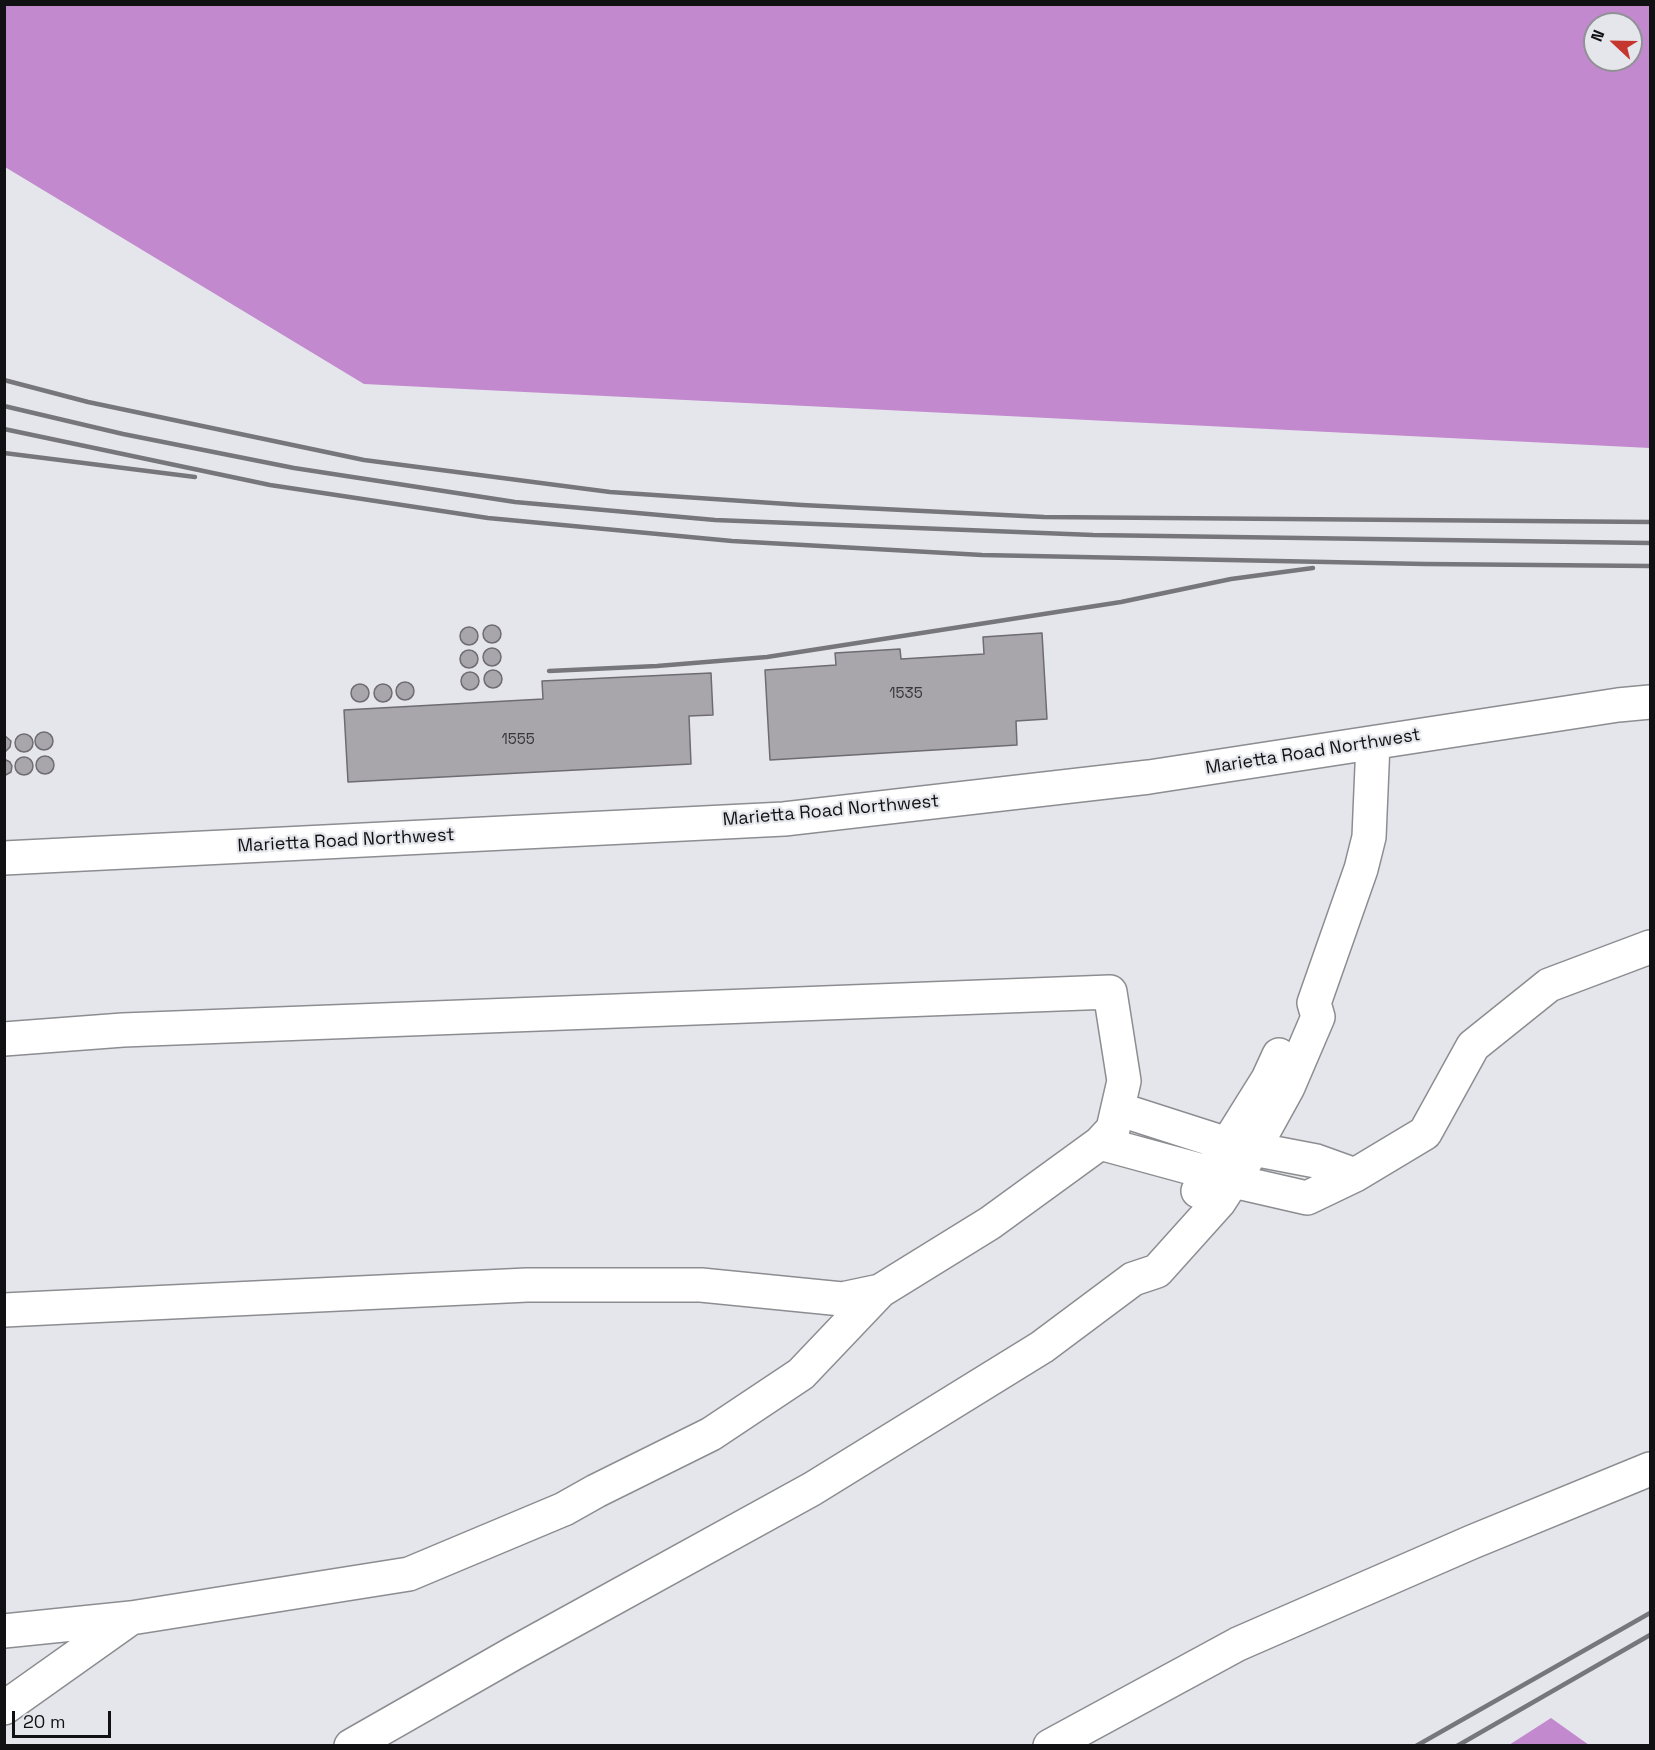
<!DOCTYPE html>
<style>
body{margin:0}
#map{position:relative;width:1655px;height:1750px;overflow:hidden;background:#e5e6eb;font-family:"Space Grotesk",sans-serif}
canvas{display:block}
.frame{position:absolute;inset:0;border:6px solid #111113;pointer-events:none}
.north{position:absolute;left:1583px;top:12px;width:60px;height:60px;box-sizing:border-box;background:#e5e6eb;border:2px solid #909195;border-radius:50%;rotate:292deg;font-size:16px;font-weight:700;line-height:24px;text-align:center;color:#111113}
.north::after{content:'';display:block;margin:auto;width:21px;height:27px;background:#c5372e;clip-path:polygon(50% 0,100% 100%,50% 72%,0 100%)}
.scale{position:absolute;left:12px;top:1711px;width:99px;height:27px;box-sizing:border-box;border:3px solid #111113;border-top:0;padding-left:8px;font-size:18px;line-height:21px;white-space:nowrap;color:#111113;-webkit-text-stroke:4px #e5e6eb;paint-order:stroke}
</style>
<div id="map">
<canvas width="1655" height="1750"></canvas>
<div class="frame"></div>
<div class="north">N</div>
<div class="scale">20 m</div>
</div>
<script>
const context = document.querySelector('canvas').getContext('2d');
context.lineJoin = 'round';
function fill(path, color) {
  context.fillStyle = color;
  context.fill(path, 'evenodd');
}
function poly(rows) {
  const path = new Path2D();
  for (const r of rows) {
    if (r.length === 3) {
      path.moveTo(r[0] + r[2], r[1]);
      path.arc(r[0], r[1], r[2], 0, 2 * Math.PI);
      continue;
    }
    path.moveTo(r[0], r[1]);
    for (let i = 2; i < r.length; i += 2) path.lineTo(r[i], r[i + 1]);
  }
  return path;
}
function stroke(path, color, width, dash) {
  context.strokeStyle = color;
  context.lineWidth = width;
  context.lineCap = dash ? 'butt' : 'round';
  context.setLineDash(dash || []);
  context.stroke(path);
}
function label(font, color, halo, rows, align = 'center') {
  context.font = font + ' "Space Grotesk",sans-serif';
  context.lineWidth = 4.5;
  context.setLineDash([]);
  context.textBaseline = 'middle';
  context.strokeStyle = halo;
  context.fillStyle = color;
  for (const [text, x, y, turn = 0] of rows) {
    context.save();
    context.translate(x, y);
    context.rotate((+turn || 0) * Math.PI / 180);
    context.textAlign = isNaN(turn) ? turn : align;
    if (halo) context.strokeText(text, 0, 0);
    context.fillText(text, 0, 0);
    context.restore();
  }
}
const forest = poly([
 [4,5,1650,5,1650,448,364,384,5,167],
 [1595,24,1631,24,1631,60,1595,60],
 [1551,1718,1589,1745,1509,1745]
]);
const building = poly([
 [492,634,9],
 [469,636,9],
 [1042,633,1047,719,1016,721,1017,745,770,760,765,670,836,665,835,653,900,649,901,659,984,654,983,637,1042,633],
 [492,657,9],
 [469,659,9],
 [493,679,9],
 [470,681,9],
 [711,673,713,715,689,716,691,764,348,782,344,710,543,699,542,681,711,673],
 [405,691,9],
 [360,693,9],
 [383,693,9],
 [44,741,9],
 [24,743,9],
 [4,735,11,741,10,747,4,753,4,735],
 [45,765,9],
 [24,766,9],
 [4,759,10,762,12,766,11,772,4,776,4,759]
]);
const minor = poly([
 [4,858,784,819,1149,777,1618,705,1650,702],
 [4,1039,123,1030,1110,992,1124,1081,1113,1129,1100,1143,990,1223,880,1291,842,1299,701,1285,527,1285,4,1310],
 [1118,1109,1227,1144,1316,1161,1355,1175],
 [1100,1143,1210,1173,1233,1181,1307,1198,1355,1175,1425,1133,1473,1046,1549,985,1650,947],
 [1198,1191,1268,1079,1279,1055],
 [4,1631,131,1618,409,1574,564,1509,596,1491,711,1434,801,1374,880,1291],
 [4,1708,128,1620],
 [351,1746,514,1653,812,1489,1042,1347,1133,1279,1157,1271,1219,1202,1256,1145,1288,1087,1318,1017,1314,1003,1361,869,1369,837,1373,743],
 [1050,1746,1238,1644,1472,1542,1650,1469]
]);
const rail = poly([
 [4,380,88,402,364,460,610,492,802,505,1044,517,1650,522],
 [4,406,123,434,294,468,515,502,715,520,1093,535,1650,543],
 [4,429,270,485,488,518,732,541,982,555,1425,564,1650,566],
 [4,453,195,477],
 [549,671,657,666,767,657,1121,602,1231,579,1313,568],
 [1416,1746,1650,1613],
 [1457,1746,1650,1635]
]);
const numberNames = [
 ["1535",906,694],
 ["1555",518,740]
];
const streetNames = [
 ["Marietta Road Northwest",1313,752,-9],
 ["Marietta Road Northwest",831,811,-5],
 ["Marietta Road Northwest",346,841,-3]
];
fill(forest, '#c289ce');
fill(building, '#a8a6ab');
stroke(building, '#6e6c71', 1.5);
stroke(minor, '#8c8d91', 36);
stroke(minor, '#fff', 33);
stroke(rail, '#77777b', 4.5);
label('15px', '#373639', null, numberNames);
label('18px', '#111113', '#e5e6eb', streetNames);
</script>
